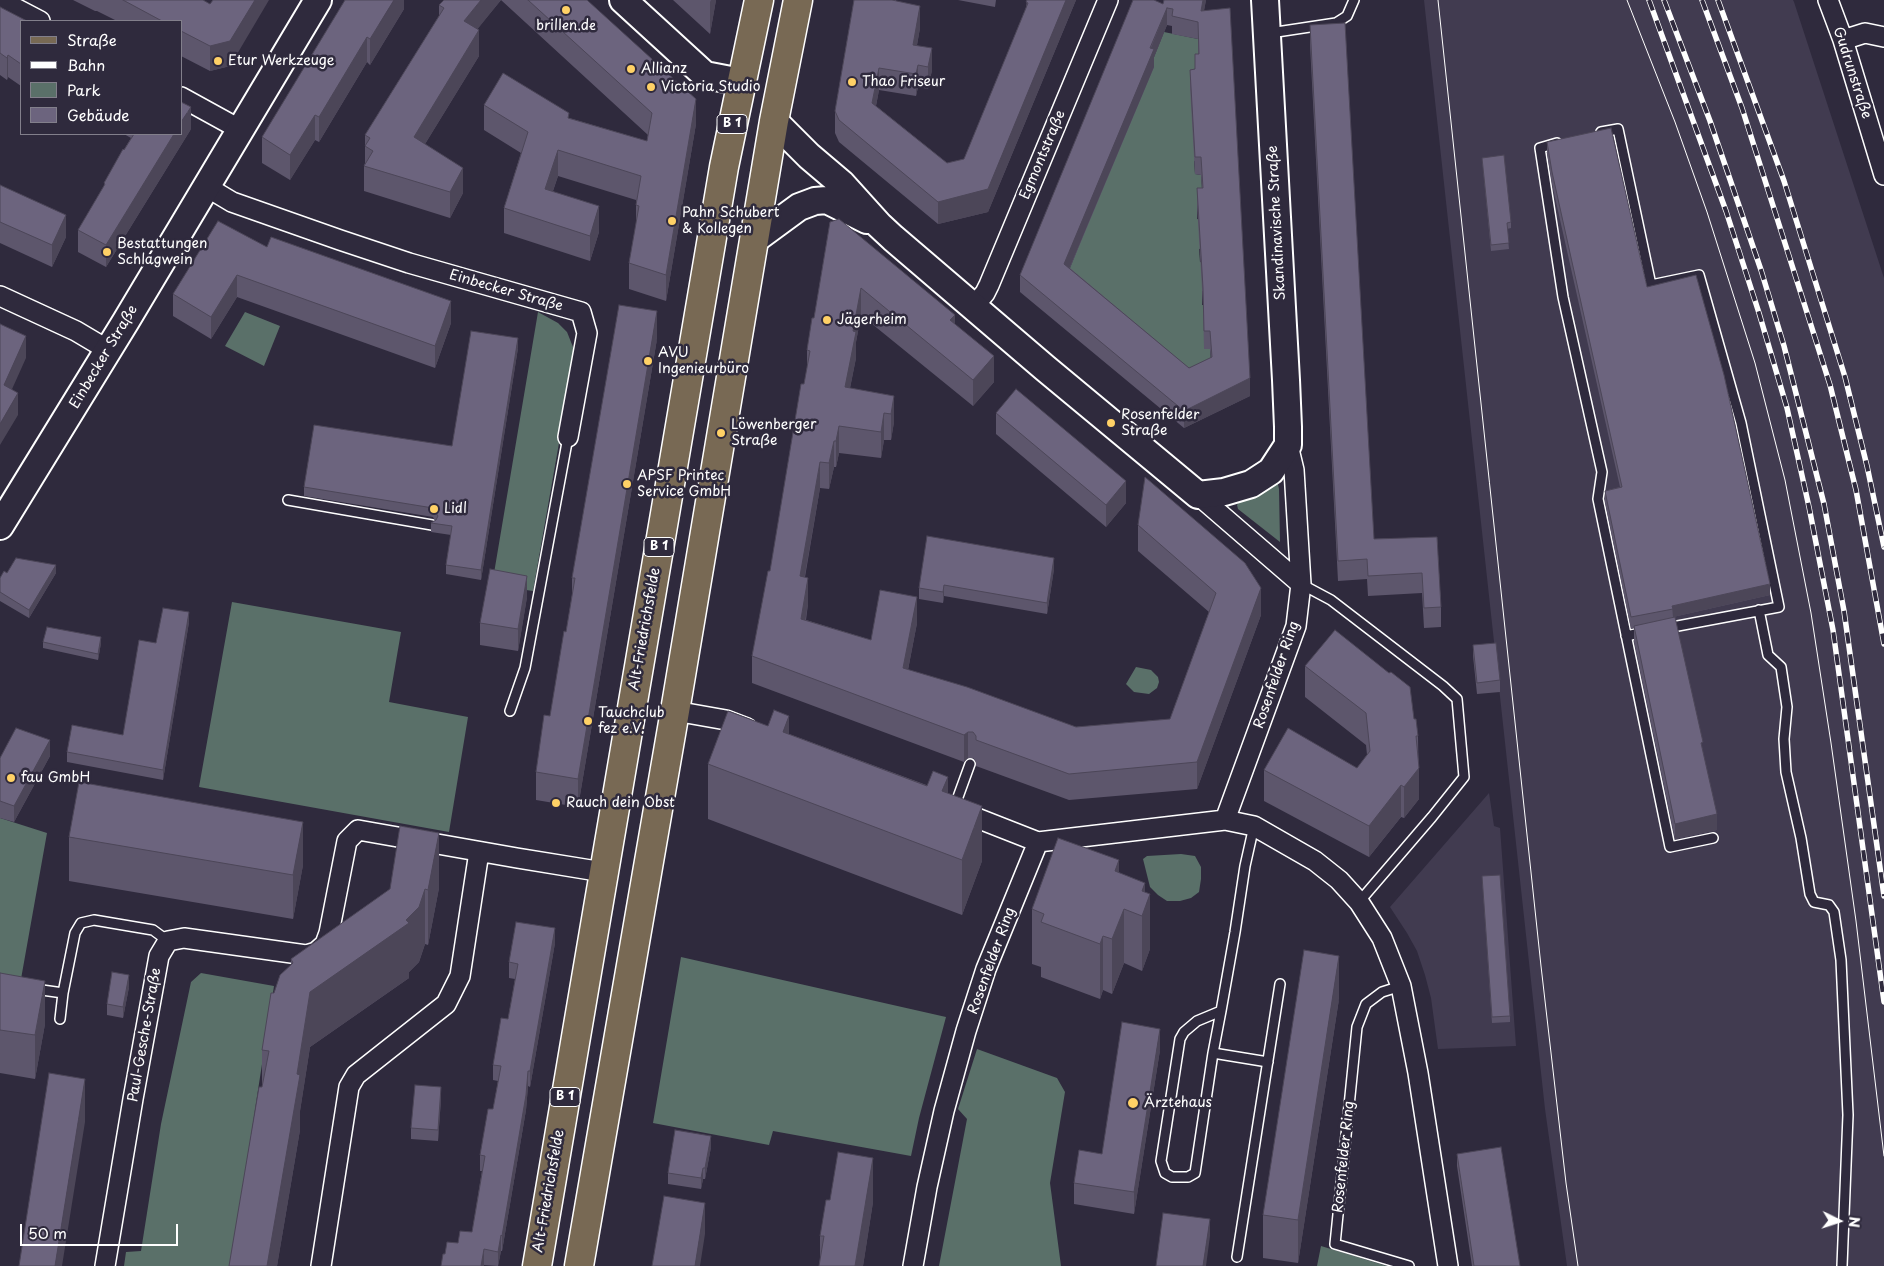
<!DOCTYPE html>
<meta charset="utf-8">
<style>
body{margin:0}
#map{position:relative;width:1884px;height:1266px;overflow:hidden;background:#2f2a3d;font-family:"Playpen Sans",sans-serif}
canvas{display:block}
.legend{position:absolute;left:20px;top:20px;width:162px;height:115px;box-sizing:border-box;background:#2f2a3d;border:1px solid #827f8b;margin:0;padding:6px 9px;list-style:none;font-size:15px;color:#fff}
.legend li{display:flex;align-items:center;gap:10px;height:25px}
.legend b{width:25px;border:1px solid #827f8b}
.north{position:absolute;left:1814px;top:1196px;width:50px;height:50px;-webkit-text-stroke:4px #2f2a3d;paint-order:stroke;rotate:94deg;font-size:14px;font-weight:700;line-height:20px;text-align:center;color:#fff}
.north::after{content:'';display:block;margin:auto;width:18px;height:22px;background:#fff;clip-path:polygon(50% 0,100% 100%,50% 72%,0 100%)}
.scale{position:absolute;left:20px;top:1224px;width:158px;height:22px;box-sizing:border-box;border:2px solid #fff;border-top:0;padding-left:6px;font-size:15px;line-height:18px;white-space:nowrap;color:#fff;-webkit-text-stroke:4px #2f2a3d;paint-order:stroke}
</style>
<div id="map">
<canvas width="1884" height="1266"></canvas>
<ul class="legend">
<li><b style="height:6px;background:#786954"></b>Straße</li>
<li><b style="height:6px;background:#fff"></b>Bahn</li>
<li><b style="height:14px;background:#5a7069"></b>Park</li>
<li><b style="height:14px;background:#6c647e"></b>Gebäude</li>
</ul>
<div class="north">N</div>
<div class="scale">50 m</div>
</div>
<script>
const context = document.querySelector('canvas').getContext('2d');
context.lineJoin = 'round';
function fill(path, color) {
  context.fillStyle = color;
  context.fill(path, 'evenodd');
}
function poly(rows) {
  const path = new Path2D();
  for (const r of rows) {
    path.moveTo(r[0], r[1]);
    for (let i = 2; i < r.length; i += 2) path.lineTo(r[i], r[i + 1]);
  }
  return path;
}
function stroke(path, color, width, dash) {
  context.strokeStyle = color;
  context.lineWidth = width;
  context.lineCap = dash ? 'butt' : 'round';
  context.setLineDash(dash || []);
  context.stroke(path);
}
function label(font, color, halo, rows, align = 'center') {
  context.font = font + ' "Playpen Sans",sans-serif';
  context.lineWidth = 5;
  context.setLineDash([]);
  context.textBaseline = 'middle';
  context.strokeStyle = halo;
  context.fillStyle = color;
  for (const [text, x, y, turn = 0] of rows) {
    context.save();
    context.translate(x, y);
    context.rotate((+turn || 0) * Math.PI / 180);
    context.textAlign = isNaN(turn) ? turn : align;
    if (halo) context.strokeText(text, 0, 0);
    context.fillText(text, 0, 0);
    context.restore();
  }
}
const built = poly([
 [1424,0,1793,0,1794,2,1884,278,1884,1266,1567,1266,1545,1109],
 [1489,793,1494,826,1500,828,1516,1046,1438,1049,1431,998,1425,975,1417,951,1407,933,1390,907]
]);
const green = poly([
 [1164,32,1198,39,1200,160,1194,161,1195,174,1201,175,1203,205,1197,205,1197,219,1204,220,1205,248,1199,249,1200,262,1206,263,1207,291,1202,291,1202,305,1208,305,1204,348,1210,349,1212,375,1199,381,1066,278],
 [245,312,280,326,264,366,225,346],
 [538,312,558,323,567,332,575,352,533,591,492,585],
 [1277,480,1279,489,1280,542,1238,509,1237,505,1239,502,1249,498],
 [232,602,401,632,389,702,468,717,449,832,199,787],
 [1136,667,1151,670,1158,677,1159,682,1157,688,1149,694,1134,692,1126,684],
 [0,818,47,833,21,979,0,975],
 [1181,854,1195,856,1201,867,1201,879,1199,892,1191,898,1180,901,1167,901,1158,895,1150,887,1143,859,1147,856],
 [681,957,946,1017,919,1118,911,1156,773,1131,769,1145,653,1123],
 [201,973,274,986,231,1266,124,1266,126,1252,141,1251,161,1124,191,982],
 [977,1049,1057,1078,1065,1092,1050,1183,1061,1266,939,1266,967,1119,958,1109],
 [1321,1246,1387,1266,1317,1266]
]);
const lane = poly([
 [1270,33,1336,23,1347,16,1354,0],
 [1601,132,1618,129,1651,285,1699,275,1741,423,1779,607,1667,628],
 [1557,143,1540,148,1563,297,1602,472,1598,499,1670,847,1713,838],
 [288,500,432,525],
 [1301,584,1331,600,1443,686,1457,699,1464,777,1432,817,1359,902],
 [1759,610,1768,655,1781,667,1787,707,1784,739,1786,772,1801,838,1810,894,1814,902,1829,905,1834,912,1841,960,1848,1115,1842,1266],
 [1626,636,1645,632],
 [510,711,525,668,568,437],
 [954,808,970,764],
 [1401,986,1382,992,1366,1004,1357,1027,1335,1244,1409,1266],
 [35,989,63,993,75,933,81,923,94,920,153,930,168,941],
 [1221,1011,1197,1021,1184,1032,1180,1039,1161,1161,1165,1173,1172,1177,1188,1177,1195,1173,1213,1053,1221,1011,1235,932,1245,866,1254,826],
 [60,1019,63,993],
 [1213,1053,1268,1062],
 [1237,1257,1280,984]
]);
const street = poly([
 [0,0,40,21],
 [1828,0,1843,40,1884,175],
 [1843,40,1865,33,1884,37],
 [181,97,241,130],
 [207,187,232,202,340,240,409,263,581,312,587,333,568,437],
 [0,296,76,331,108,350],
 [973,307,985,293,989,285,1108,0],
 [1198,495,1301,584],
 [675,711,726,720,747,728],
 [959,811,1038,842,1225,820,1254,826,1315,861,1339,880,1359,902,1382,938,1401,986,1418,1073,1448,1266],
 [1225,820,1296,626,1301,584,1294,470,1288,445],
 [105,1266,133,1099,159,956,168,941,184,938,306,955,316,952,325,944,329,933,347,841,358,830,517,858,603,872],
 [321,1266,349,1087,356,1075,446,1004,460,976,479,852],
 [913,1266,927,1187,944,1111,966,1031,986,969,1038,842]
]);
const secondary = poly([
 [623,0,705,75,741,82],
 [774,121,809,156,842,184,879,225,893,238,1045,368,1198,495,1224,492,1251,484,1271,471,1288,445,1288,427,1286,380,1265,0],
 [754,240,799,207,815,201,827,200,867,220],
 [0,526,126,321,318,0]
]);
const primary = poly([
 [537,1266,724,167,759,0],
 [579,1266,675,711,774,121,798,0]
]);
const tram = poly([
 [1438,0,1541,966,1566,1183,1578,1266],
 [1627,0,1675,122,1707,212,1755,363,1785,480,1811,613,1831,743,1856,921,1884,1156]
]);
const rail = poly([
 [1649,0,1726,211,1759,313,1787,408,1809,507,1833,630,1884,1002],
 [1664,0,1710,121,1761,270,1784,346,1824,504,1844,611,1884,896],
 [1702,0,1742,108,1830,385,1856,490,1884,644],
 [1718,0,1784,181,1845,377,1867,466,1884,547]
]);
const wall = poly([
 [73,0,203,0,230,66,210,71,181,56,181,21,117,21,97,11,95,11],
 [404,0,404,9,370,65,367,62,319,142,315,140,290,180,262,163,262,137],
 [444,0,587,0,696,124,666,301,629,289,629,263,636,226,636,200,558,176,553,191,599,232,590,261,504,233,504,208,521,153,484,130,484,105,569,118,647,141,648,135,501,0,477,29,479,56,425,144,463,193,450,218,364,191,364,166,365,163,365,135,439,16,439,5],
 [673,0,716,0,710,34],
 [854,0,896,0,896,1,920,28,917,45,932,70,928,89,918,87,916,96,879,90,876,106,947,163,964,159,1026,8,1027,0,1076,0,988,212,938,224,839,142,835,133,835,111],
 [958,0,996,0,995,7],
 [1164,0,1206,0,1204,10,1250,396,1184,428,1020,292,1020,275,1163,4],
 [1167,25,1172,26,1172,34,1198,39,1198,54,1195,69,1190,70,1190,87,1195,174,1201,175,1202,188,1197,188,1197,205,1203,305,1204,349,1210,349,1211,358,1189,368,1070,268,1154,67,1154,57],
 [0,7,21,21,21,86,8,77,7,80,0,75],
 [1310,25,1374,539,1437,537,1441,607,1441,627,1424,628,1422,593,1368,596,1367,579,1338,581,1310,45],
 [191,129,106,267,78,252,78,230,104,187,104,183,131,138,124,134,181,134],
 [1547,142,1647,287,1770,595,1673,617,1703,752,1717,830,1675,839,1634,641,1634,628,1631,629,1605,502,1605,491,1620,487,1552,184,1547,153],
 [1482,158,1511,222,1511,228,1507,229,1509,249,1491,251],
 [0,185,66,237,52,267,0,243],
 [830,222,955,324,994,382,973,406,861,315,856,342,856,358,850,388,894,396,894,422,891,440,884,440,881,458,839,453,836,467,834,467,829,489,820,488,805,577,808,604,806,620,871,640,917,623,908,670,1076,727,1170,719,1209,612,1138,551,1138,525,1261,615,1197,789,1069,800,976,766,976,762,973,758,968,758,964,762,752,683,752,656,770,571,804,384,807,370,807,350,814,318],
 [267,247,451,323,435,368,237,297,211,339,173,316,173,294],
 [657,339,578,807,536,800,536,772,550,716,566,632,572,595,572,578],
 [518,348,481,580,446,574,446,565,451,535,431,532,431,523,435,521,433,517,304,496,304,487,452,446],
 [996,413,1126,503,1106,527,996,434],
 [1054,569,1047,614,944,596,943,603,919,599,919,588],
 [56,573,29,618,0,601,0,578],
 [527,597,518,651,480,645,480,623],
 [189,622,163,780,67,762,67,752,123,735,156,643],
 [43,642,101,643,98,660,43,648],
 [1473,645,1500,680,1500,692,1477,694,1473,656],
 [1305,666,1414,719,1418,736,1419,799,1404,818,1401,817,1369,857,1264,801,1264,770,1357,768,1367,755,1366,745,1305,697],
 [789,734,948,793,982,861,962,915,708,819,708,764],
 [50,756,14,822,0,818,0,758],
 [69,837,303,865,293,919,69,881],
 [1119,873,1145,893,1150,949,1142,971,1124,963,1112,994,1103,990,1100,999,1041,977,1041,967,1032,964,1032,909],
 [1482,876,1510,1016,1510,1022,1492,1023],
 [439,888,428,945,425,944,419,962,409,972,409,978,310,1047,300,1111,300,1130,277,1266,229,1266,262,1087,262,1050,274,993,291,965,291,959,390,889],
 [555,943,530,1087,528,1086,526,1110,502,1251,501,1251,498,1266,484,1265,445,1254,472,1232,482,1171,480,1171,480,1155,493,1109,498,1081,493,1080,493,1065,508,1019,515,979,509,978,509,962],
 [0,973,45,1024,35,1079,0,1073],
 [129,987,123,1018,107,1015,107,1004],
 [1339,999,1298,1263,1263,1258,1263,1215],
 [1160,1050,1134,1214,1074,1204,1074,1183,1102,1154],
 [441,1099,438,1141,411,1139,411,1128],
 [711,1147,705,1179,703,1179,701,1189,668,1184,668,1173],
 [1457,1154,1520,1266,1472,1266,1457,1166],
 [830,1200,873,1202,863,1266,819,1266,820,1259,820,1236]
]);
const shadedWall = poly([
 [255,0,269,0,230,66,210,71,210,46],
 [394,0,404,0,404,9,370,65,370,39],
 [481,0,501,0,464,46,464,21],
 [711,0,716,0,710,34,710,2],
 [1066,0,1076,0,988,212,938,224,938,202],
 [1203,0,1206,0,1201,28,1201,11],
 [920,6,920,28,913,67,913,45],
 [1167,8,1167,25,1154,57,1154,67,1064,281,1064,264],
 [479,30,479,56,414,162,414,137],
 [367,37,367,62,319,142,319,117],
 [932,48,932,70,928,89,928,67],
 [8,55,8,77,7,80,7,58],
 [918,65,918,87,916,96,916,74],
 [879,68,879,90,872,126,872,103],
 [696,99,696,124,666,301,666,275],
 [191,107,191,129,106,267,106,245,174,134,181,134,181,122],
 [315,115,315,140,290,180,290,155],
 [558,150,558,176,545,214,545,189],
 [463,168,463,193,450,218,450,192],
 [599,206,599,232,590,261,590,236],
 [66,215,66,237,52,267,52,245],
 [237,275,237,297,211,339,211,317],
 [861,288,861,315,856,342,856,358,845,413,845,387,853,331],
 [451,301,451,323,435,368,435,346],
 [657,311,657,339,578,807,578,779],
 [955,315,955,341,950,320],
 [26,336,26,358,4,407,4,385],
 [518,338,518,348,481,580,481,570],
 [994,356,994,382,973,406,973,380],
 [1250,378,1250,396,1184,428,1184,411],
 [18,393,18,415,0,445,0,424],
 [894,396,894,422,891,440,891,414],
 [884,413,884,440,881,458,881,432],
 [839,426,839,453,836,467,836,441],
 [834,441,834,467,829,489,829,463],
 [820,462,820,488,800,603,800,576],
 [1126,481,1126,503,1106,527,1106,505],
 [1054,558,1054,569,1047,614,1047,603],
 [56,565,56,573,29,618,29,610],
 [527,576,527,597,518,651,518,629],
 [808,578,808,604,801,645,801,619],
 [1770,584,1770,595,1673,617,1672,606],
 [944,585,944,596,943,603,943,592],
 [1261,588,1261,615,1197,789,1197,762],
 [917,597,917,623,903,695,903,668],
 [189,612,189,622,163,780,163,770],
 [101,637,101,643,98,660,98,654],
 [789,716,789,771,783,732],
 [968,732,968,758,964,762,964,735],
 [50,740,50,756,14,822,14,806],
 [1419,768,1419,799,1404,818,1404,787],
 [948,777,948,832,942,791],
 [1401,785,1401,817,1369,857,1369,826],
 [982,806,982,861,962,915,962,860],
 [1717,814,1717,830,1675,839,1675,824],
 [303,822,303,865,293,919,293,875],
 [439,833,439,888,428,945,428,890],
 [1119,860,1119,915,1115,871],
 [1145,883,1145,908,1150,894,1150,949,1142,971,1142,891],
 [425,889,425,944,419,962,409,972,409,978,310,1047,300,1111,300,1130,277,1266,267,1266,297,1074,310,992,406,920],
 [1124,909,1124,963,1112,994,1112,939],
 [555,928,555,943,530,1087,530,1071],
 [1103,936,1103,990,1100,999,1100,944],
 [1339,956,1339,999,1298,1263,1298,1220],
 [129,975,129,987,123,1018,123,1007],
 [45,981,45,1024,35,1079,35,1035],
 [1160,1029,1160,1050,1134,1214,1134,1192],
 [528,1071,528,1086,526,1110,502,1251,502,1236],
 [85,1079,85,1122,62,1266,55,1266],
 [441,1087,441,1099,438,1141,438,1130],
 [711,1136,711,1147,705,1179,705,1168],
 [873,1158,873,1202,863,1266,855,1266],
 [703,1168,703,1179,701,1189,701,1178],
 [705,1203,705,1234,700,1266,695,1266],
 [1210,1219,1210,1236,1206,1266,1203,1266],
 [501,1235,501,1251,498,1266,498,1252],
 [484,1249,484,1266,481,1266]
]);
const building = poly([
 [123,0,203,0,210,4,213,0,255,0,230,41,210,46,181,31,181,21,162,21,123,0],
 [345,0,394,0,370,39,367,37,319,117,315,115,290,155,262,137,345,0],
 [444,0,481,0,464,21,479,30,414,137,463,168,450,192,364,166,373,151,365,146,370,138,365,135,444,8,439,5,444,0],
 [528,0,587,0,696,99,666,275,629,263,639,206,636,205,641,176,558,150,545,189,599,206,590,236,504,208,528,132,484,105,503,73,569,113,568,118,647,141,652,113,528,0],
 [854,0,892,0,920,6,913,45,932,48,928,67,918,65,916,74,879,68,872,103,947,163,964,159,1028,3,1026,2,1027,0,1066,0,988,189,938,202,839,120,835,111,854,0],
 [1133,0,1154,0,1163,4,1164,0,1203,0,1201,11,1230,8,1250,378,1184,411,1020,275,1133,0],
 [1167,8,1173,9,1172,16,1198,22,1199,54,1195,54,1195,69,1190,70,1195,157,1201,157,1203,188,1197,188,1203,288,1204,331,1210,331,1212,357,1189,368,1064,264,1154,49,1150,48,1167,8],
 [0,7,27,21,21,21,21,64,8,55,7,58,0,53,0,7],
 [1345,23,1374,539,1437,537,1441,607,1424,608,1422,573,1368,576,1367,559,1338,561,1310,25,1345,23],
 [181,102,191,107,181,122,181,102],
 [1611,128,1647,287,1696,275,1724,375,1770,584,1672,606,1673,609,1631,617,1605,491,1622,487,1552,172,1547,142,1611,128],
 [134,134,174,134,106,245,78,230,105,184,104,183,123,149,124,150,134,134],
 [1504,155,1511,222,1507,223,1509,243,1491,245,1482,158,1504,155],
 [0,185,66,215,52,245,0,222,0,185],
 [839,219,955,315,950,320,994,356,973,380,861,288,853,331,856,332,845,387,894,396,891,414,884,413,881,432,839,426,836,441,834,441,829,463,820,462,800,576,808,578,801,619,871,640,880,590,917,597,903,668,967,687,1076,727,1170,719,1216,593,1138,525,1145,477,1245,563,1261,588,1197,762,1069,774,976,740,976,736,973,732,968,732,964,735,752,656,768,571,770,571,801,384,804,384,810,351,807,350,812,318,814,318,830,222,839,219],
 [218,221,267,247,271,237,451,301,435,346,237,275,211,317,173,294,218,221],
 [619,305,657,311,578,779,536,772,544,715,550,716,564,631,566,632,575,578,572,578,619,305],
 [0,324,26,336,4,385,18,393,0,424,0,324],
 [471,331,518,338,481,570,446,565,452,526,431,523,436,520,438,516,433,508,304,487,314,425,452,446,471,331],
 [1016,389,1126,481,1106,505,996,413,1016,389],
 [927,536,1054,558,1047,603,944,585,943,592,919,588,927,536],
 [16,558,56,565,29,610,0,592,0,578,4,571,7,573,16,558],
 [490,569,527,576,518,629,480,623,490,569],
 [163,608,189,612,163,770,67,752,72,725,123,735,139,640,156,643,163,608],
 [1675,617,1703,742,1701,743,1717,814,1675,824,1634,626,1675,617],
 [47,627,101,637,98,654,43,642,47,627],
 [1335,630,1389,673,1391,672,1410,687,1414,719,1416,719,1418,736,1416,736,1419,768,1404,787,1401,785,1369,826,1264,770,1288,728,1357,768,1370,751,1366,713,1305,666,1335,630],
 [1496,643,1500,680,1477,683,1473,645,1496,643],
 [774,710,789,716,783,732,927,786,933,771,948,777,942,791,982,806,962,860,708,764,728,711,768,726,774,710],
 [16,728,50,740,14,806,0,801,0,758,16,728],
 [79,782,303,822,293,875,69,837,79,782],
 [400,826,439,833,428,890,425,889,419,907,406,920,409,923,310,992,297,1074,300,1075,267,1266,229,1266,259,1087,262,1087,269,1051,262,1050,271,993,274,993,280,975,293,963,291,959,390,889,400,826],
 [1058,838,1119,860,1115,871,1145,883,1142,891,1150,894,1142,916,1124,909,1112,939,1103,936,1100,944,1041,922,1044,914,1032,909,1058,838],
 [1500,875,1510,1016,1492,1017,1482,876,1500,875],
 [516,922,555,928,530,1071,528,1071,526,1095,502,1236,501,1235,498,1252,484,1249,481,1266,441,1266,443,1254,445,1254,447,1242,458,1243,460,1231,472,1232,485,1156,480,1155,488,1109,493,1109,501,1066,493,1065,501,1018,508,1019,518,964,509,962,516,922],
 [1304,950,1339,956,1298,1220,1263,1215,1304,950],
 [112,972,129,975,123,1007,107,1004,112,972],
 [0,973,45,981,35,1035,0,1030,0,973],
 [1122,1022,1160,1029,1134,1192,1074,1183,1079,1150,1102,1154,1122,1022],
 [49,1073,85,1079,55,1266,19,1266,49,1073],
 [415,1085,441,1087,438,1130,411,1128,415,1085],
 [675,1130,711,1136,705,1168,703,1168,701,1178,668,1173,675,1130],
 [1501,1147,1520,1266,1474,1266,1457,1154,1501,1147],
 [838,1152,873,1158,855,1266,819,1266,824,1236,820,1236,826,1200,830,1200,838,1152],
 [664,1196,705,1203,695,1266,652,1266,664,1196],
 [1163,1213,1210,1219,1203,1266,1156,1266,1163,1213]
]);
const markers = [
 [566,10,5,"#ffd166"],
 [218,61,5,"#ffd166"],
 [631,69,5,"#ffd166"],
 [852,82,5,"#ffd166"],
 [651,87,5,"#ffd166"],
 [672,221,5,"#ffd166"],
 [107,252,5,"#ffd166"],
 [827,320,5,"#ffd166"],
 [648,361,5,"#ffd166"],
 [1111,423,5,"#ffd166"],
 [721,433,5,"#ffd166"],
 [627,484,5,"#ffd166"],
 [434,509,5,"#ffd166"],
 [588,721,5,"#ffd166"],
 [11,778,5,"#ffd166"],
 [556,803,5,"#ffd166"],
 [1133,1103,6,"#ffd166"]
];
const shields = [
 [732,124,30],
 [659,547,30],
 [565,1097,30]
];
const shieldNames = [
 ["B 1",732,124],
 ["B 1",659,547],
 ["B 1",565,1097]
];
const poiNames = [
 ["brillen.de",566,26,"center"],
 ["Etur Werkzeuge",228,61],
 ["Allianz",641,69],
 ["Thao Friseur",862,82],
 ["Victoria Studio",661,87],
 ["Pahn Schubert",682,213],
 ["& Kollegen",682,229],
 ["Bestattungen",117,244],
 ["Schlagwein",117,260],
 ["Jägerheim",837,320],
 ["AVU",658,353],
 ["Ingenieurbüro",658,369],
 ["Rosenfelder",1121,415],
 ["Straße",1121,431],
 ["Löwenberger",731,425],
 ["Straße",731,441],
 ["APSF Printec",637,476],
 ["Service GmbH",637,492],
 ["Lidl",444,509],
 ["Tauchclub",598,713],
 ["fez e.V.",598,729],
 ["fau GmbH",21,778],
 ["Rauch dein Obst",566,803],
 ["Ärztehaus",1144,1103]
];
const streetNames = [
 ["Gudrunstraße",1852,73,72],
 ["Egmontstraße",1043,155,-67],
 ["Skandinavische Straße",1277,223,-93],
 ["Einbecker Straße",506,291,16],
 ["Einbecker Straße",104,357,-59],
 ["Alt-Friedrichsfelde",645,629,-80],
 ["Rosenfelder Ring",1277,675,-71],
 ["Rosenfelder Ring",992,961,-70],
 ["Paul-Gesche-Straße",145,1035,-80],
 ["Rosenfelder Ring",1344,1157,-84],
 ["Alt-Friedrichsfelde",549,1191,-80]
];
fill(built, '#413b50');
fill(green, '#5a7069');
stroke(lane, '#fff', 12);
stroke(street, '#fff', 22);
stroke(secondary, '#fff', 30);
stroke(primary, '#fff', 31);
stroke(lane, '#2f2a3d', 9);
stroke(street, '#2f2a3d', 19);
stroke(secondary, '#2f2a3d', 26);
stroke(primary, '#786954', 28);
stroke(tram, '#fff', 1);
stroke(rail, '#fff', 5.5);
stroke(rail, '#2f2a3d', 4, [11]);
fill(wall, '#5d566c');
fill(shadedWall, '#4c4658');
fill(building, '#6c647e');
stroke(building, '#4c4658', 1);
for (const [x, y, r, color] of markers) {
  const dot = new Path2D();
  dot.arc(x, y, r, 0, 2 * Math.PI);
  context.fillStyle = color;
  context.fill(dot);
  stroke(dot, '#2f2a3d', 2);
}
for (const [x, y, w] of shields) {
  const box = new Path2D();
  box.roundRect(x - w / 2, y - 9.5, w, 19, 4);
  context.fillStyle = '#2f2a3d';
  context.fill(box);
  stroke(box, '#fff', 1);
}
label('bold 12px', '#fff', null, shieldNames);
label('14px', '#fff', '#2f2a3d', poiNames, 'left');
label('14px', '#fff', '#2f2a3d', streetNames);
</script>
